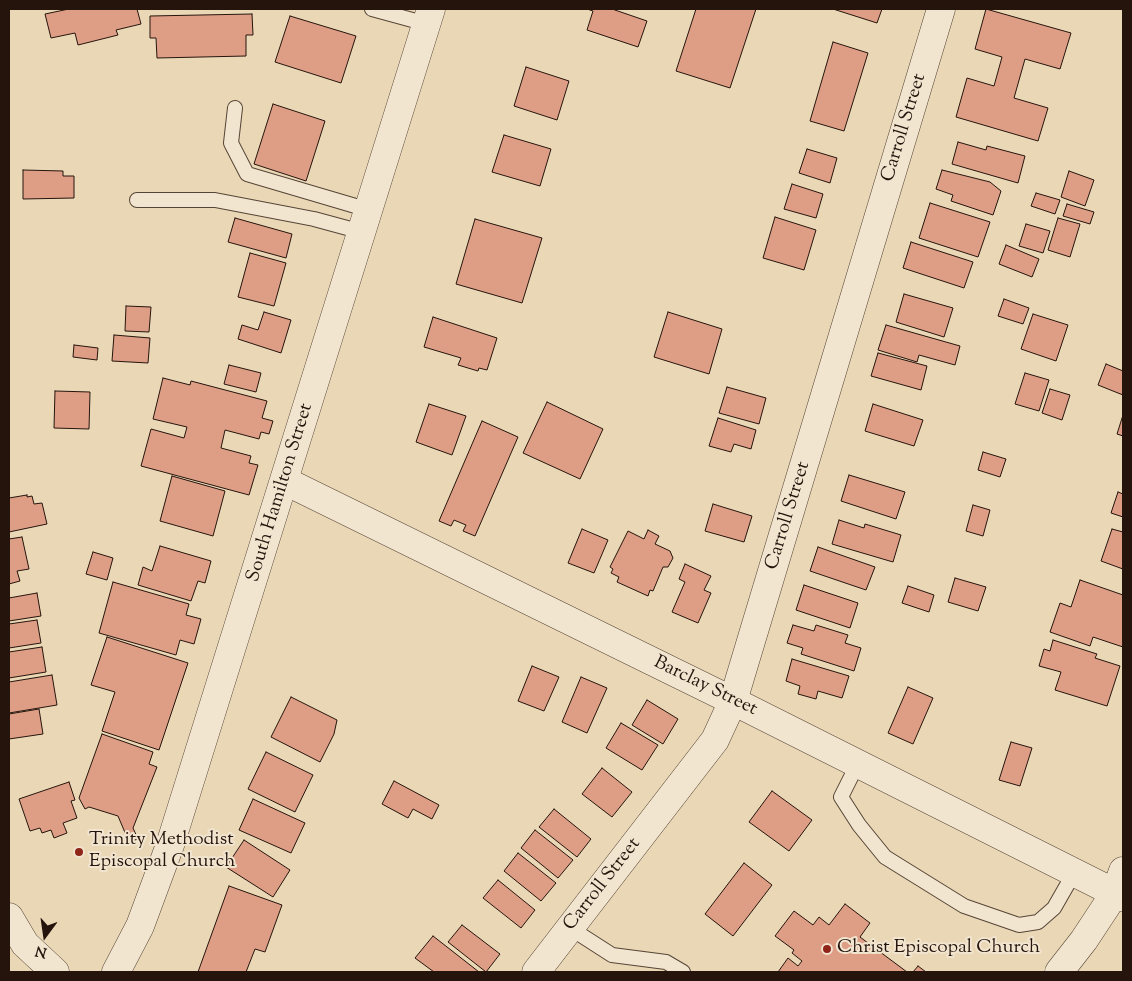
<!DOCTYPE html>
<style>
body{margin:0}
#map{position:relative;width:1132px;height:981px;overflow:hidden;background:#ead7b6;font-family:"Sorts Mill Goudy",serif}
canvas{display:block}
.frame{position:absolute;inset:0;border:10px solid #25140c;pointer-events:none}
.north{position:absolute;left:20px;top:911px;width:50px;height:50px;-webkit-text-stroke:4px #f1e5d0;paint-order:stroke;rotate:194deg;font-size:14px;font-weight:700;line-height:20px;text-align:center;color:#25140c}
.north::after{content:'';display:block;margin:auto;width:18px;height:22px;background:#25140c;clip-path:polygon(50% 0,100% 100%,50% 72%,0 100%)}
</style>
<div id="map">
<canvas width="1132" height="981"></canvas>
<div class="frame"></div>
<div class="north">N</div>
</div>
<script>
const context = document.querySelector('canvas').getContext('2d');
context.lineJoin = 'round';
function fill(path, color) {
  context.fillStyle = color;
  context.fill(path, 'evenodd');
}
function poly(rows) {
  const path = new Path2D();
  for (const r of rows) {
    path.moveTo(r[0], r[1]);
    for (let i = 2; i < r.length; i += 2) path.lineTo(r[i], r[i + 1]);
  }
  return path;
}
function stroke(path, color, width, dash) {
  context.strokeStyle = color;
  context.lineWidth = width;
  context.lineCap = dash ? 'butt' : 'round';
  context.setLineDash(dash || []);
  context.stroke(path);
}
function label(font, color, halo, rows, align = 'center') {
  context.font = font + ' "Sorts Mill Goudy",serif';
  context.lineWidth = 4;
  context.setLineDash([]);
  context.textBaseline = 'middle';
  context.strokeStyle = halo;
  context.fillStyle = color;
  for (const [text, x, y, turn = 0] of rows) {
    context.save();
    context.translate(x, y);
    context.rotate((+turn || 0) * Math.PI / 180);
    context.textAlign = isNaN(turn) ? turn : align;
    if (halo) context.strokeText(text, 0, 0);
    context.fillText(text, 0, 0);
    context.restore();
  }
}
const building = poly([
 [69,9,137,9,141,24,116,30,118,35,78,45,75,33,51,38,45,14,69,9],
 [587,9,612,9,647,21,638,47,587,30,593,11,587,9],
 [696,9,756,9,730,88,676,71,696,9],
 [833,9,882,9,877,23,833,9],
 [986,9,1071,33,1060,69,1025,59,1014,98,1048,108,1038,141,956,117,967,78,994,86,1002,57,975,49,986,9],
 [252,14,253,35,246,35,246,56,157,58,156,38,150,38,150,16,252,14],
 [290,16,356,36,341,83,275,62,290,16],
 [833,42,868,53,844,131,810,121,833,42],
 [526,67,569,81,557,120,514,106,526,67],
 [273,104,325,121,306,181,254,164,273,104],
 [504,135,551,149,540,186,492,172,504,135],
 [958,142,986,150,987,146,1025,156,1018,183,952,164,958,142],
 [807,149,837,158,830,183,799,173,807,149],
 [23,170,63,171,63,176,74,176,74,198,23,199,23,170],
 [942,170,990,182,1001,191,993,215,951,201,953,195,936,189,942,170],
 [1069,171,1094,180,1085,206,1061,197,1069,171],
 [792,184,823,194,816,218,784,209,792,184],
 [1036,193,1060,200,1055,214,1031,206,1036,193],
 [930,203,990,222,978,257,919,238,930,203],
 [1067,204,1094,212,1090,224,1063,216,1067,204],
 [775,217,816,230,804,270,763,258,775,217],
 [235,218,292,234,286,258,228,242,235,218],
 [1058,218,1080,224,1070,257,1048,250,1058,218],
 [475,219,542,238,522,303,456,284,475,219],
 [1026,224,1050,231,1043,253,1019,246,1026,224],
 [911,242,973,262,964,288,903,268,911,242],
 [1006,245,1039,259,1032,277,999,264,1006,245],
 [250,253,286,263,274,306,238,297,250,253],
 [904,294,953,308,944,337,896,322,904,294],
 [1004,299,1029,308,1023,324,998,316,1004,299],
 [126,306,151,307,149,332,125,331,126,306],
 [264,312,291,320,281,353,238,339,242,325,258,330,264,312],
 [668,312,722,329,709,374,654,357,668,312],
 [1033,314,1068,325,1056,361,1021,349,1033,314],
 [433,317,497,338,487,370,479,368,478,371,458,365,461,358,424,347,433,317],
 [886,325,960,346,955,365,919,355,917,362,878,350,886,325],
 [114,335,150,338,148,363,112,361,114,335],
 [74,345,98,348,97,360,73,357,74,345],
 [878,353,927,366,921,390,871,376,878,353],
 [1106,364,1123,371,1123,395,1098,385,1106,364],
 [229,365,261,373,256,392,224,384,229,365],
 [1025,373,1049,380,1039,411,1015,404,1025,373],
 [163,378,190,385,191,381,267,401,262,418,273,421,269,434,261,432,259,439,225,430,221,448,251,456,249,463,258,465,249,495,141,466,151,429,184,438,187,427,153,419,163,378],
 [727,387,766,398,759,424,719,413,727,387],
 [1050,389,1070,395,1062,420,1042,413,1050,389],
 [55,391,90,392,89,429,54,428,55,391],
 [547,402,603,429,580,479,523,453,547,402],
 [429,404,466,416,452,455,416,442,429,404],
 [873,404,923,420,914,446,865,431,873,404],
 [1123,415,1123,436,1117,434,1123,415],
 [718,418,756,430,751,449,734,444,731,452,709,446,718,418],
 [482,421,518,437,475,536,463,531,466,525,454,520,451,526,439,521,482,421],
 [983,452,1006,459,1000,477,978,470,983,452],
 [849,475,905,492,896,519,841,501,849,475],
 [172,476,225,491,213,536,160,521,172,476],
 [1118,492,1123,494,1123,517,1111,513,1118,492],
 [27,495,27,497,32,496,34,504,42,503,47,524,9,532,9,498,27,495],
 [713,504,752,516,744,542,705,531,713,504],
 [973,505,990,510,983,536,966,531,973,505],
 [839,520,864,528,865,524,901,535,893,562,832,544,839,520],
 [582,529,608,540,594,573,568,563,582,529],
 [1112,529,1123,532,1123,569,1101,561,1112,529],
 [648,530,659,536,655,544,670,551,673,558,668,567,663,567,653,591,650,590,648,596,617,582,619,577,611,573,613,569,610,567,628,531,644,539,648,530],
 [22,537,29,569,17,571,20,581,9,584,9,539,22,537],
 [160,546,211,561,205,583,198,581,191,601,138,585,143,567,152,571,160,546],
 [818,547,875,567,866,590,810,571,818,547],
 [93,552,113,558,107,580,86,574,93,552],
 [685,564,711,576,704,590,711,593,698,623,672,612,685,582,679,579,685,564],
 [955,578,986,587,978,611,948,602,955,578],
 [1080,580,1123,595,1123,647,1093,637,1090,646,1050,632,1060,603,1071,607,1080,580],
 [113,582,189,604,186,615,201,619,194,644,180,640,176,655,99,633,113,582],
 [804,585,858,603,850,628,796,610,804,585],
 [908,586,934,595,929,612,902,603,908,586],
 [37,593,41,616,9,621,9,598,37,593],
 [37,620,41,643,9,648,9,624,37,620],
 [793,625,814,631,816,625,848,635,845,643,861,648,854,671,801,654,803,648,787,643,793,625],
 [107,637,188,663,159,750,102,731,115,692,91,685,107,637],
 [1053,640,1097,654,1095,658,1120,666,1107,706,1055,690,1061,672,1039,666,1044,649,1050,651,1053,640],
 [42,647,46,672,9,678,9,652,42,647],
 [792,659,849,676,842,698,818,691,816,699,798,694,800,686,786,681,792,659],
 [532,666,559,677,544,711,518,701,532,666],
 [52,675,57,705,9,713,9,682,52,675],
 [581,677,607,688,587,733,562,722,581,677],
 [908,687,933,698,913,744,888,733,908,687],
 [291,697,337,720,334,734,320,762,271,737,291,697],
 [647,700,678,719,663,744,632,725,647,700],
 [39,709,43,734,9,739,9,714,39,709],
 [621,723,658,745,642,770,606,748,621,723],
 [102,734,153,752,149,764,157,767,133,828,138,839,132,841,129,834,126,835,118,816,89,807,85,809,79,798,102,734],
 [1011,742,1032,748,1020,786,999,780,1011,742],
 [266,752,313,775,295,812,248,789,266,752],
 [602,768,632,792,612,817,582,794,602,768],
 [394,781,439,805,432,819,413,809,408,818,382,804,394,781],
 [69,782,75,800,71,801,77,818,63,823,67,833,54,838,51,830,42,833,40,828,30,831,19,799,69,782],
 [772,791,812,820,789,851,749,822,772,791],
 [253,799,305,823,291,853,239,830,253,799],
 [554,809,591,839,577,857,539,827,554,809],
 [535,830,573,860,558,878,521,848,535,830],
 [244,840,290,870,273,897,226,867,244,840],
 [518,853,556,883,541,901,504,871,518,853],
 [744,863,772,885,733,936,705,914,744,863],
 [498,880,535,910,521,928,483,898,498,880],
 [229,886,282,905,265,952,255,949,246,972,198,972,229,886],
 [845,904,870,923,860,937,907,972,778,972,788,958,798,966,802,961,792,953,794,950,775,936,794,911,813,925,819,917,829,925,845,904],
 [462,925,500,954,486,972,448,942,462,925],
 [433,936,479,972,434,972,415,958,433,936],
 [918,966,926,972,913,972,918,966]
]);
const service = poly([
 [372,9,427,24],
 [235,108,231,143,247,174,369,210],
 [137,200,215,200,314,219,362,232],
 [857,765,841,797,859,825,885,857,964,906,1019,925,1038,922,1054,908,1074,873],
 [570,928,612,955,666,962,683,972]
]);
const minor = poly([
 [285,481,733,701,1123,897],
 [116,972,140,926,170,845,431,9],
 [536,972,715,740,733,701,941,9],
 [1059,972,1084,940,1115,893,1123,871]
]);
const tertiary = poly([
 [9,917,25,944,55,972]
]);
const markers = [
 [79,852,5,"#8f2418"],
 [827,949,5,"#8f2418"]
];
const streetNames = [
 ["Carroll Street",905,128,-73],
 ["South Hamilton Street",281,493,-73],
 ["Carroll Street",789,516,-73],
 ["Barclay Street",705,687,26],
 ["Carroll Street",603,885,-52]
];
const poiNames = [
 ["Trinity Methodist",89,841],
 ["Episcopal Church",89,863],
 ["Christ Episcopal Church",837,949]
];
fill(building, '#de9e85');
stroke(building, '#25140c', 1);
stroke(service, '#564536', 16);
stroke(minor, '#564536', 29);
stroke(tertiary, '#564536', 29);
stroke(service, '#f1e5d0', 14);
stroke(minor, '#f1e5d0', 28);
stroke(tertiary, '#f1e5d0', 28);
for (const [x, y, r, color] of markers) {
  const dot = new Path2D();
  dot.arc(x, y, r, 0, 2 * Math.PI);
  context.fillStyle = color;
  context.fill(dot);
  stroke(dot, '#f1e5d0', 2);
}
label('19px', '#25140c', '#f1e5d0', streetNames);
label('19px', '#25140c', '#f1e5d0', poiNames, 'left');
</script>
